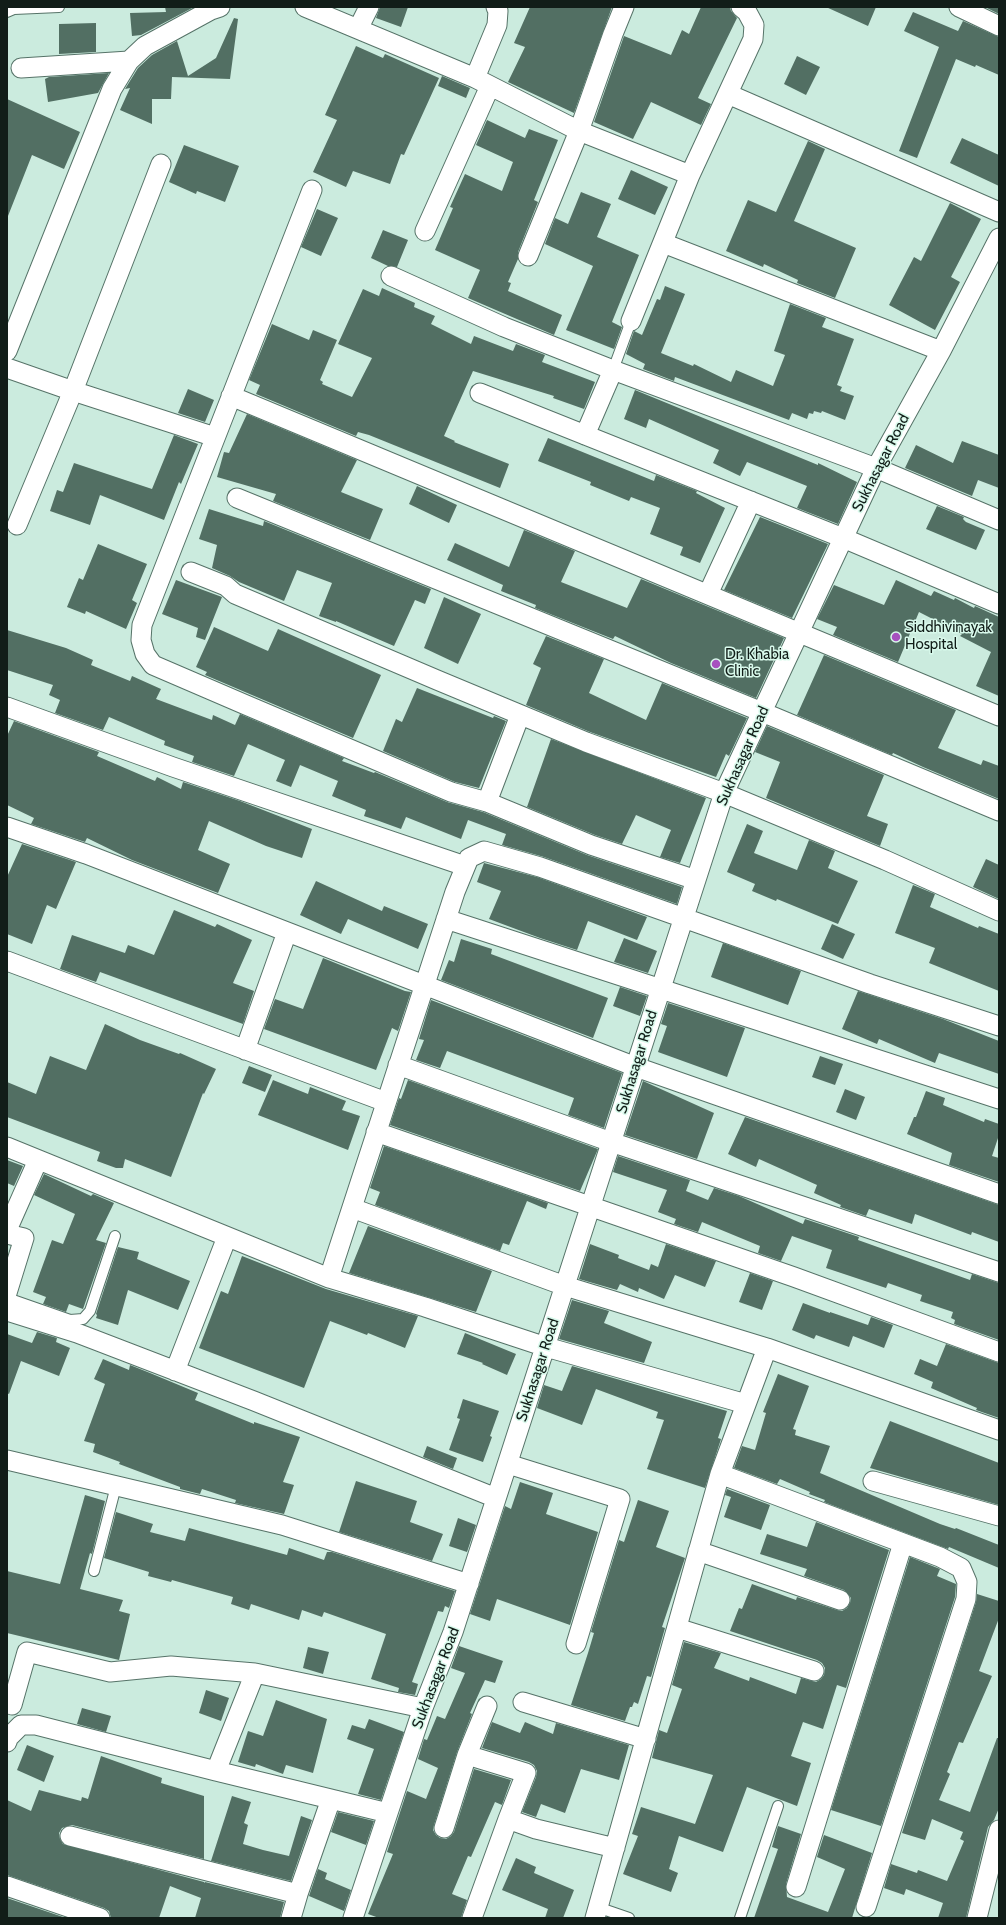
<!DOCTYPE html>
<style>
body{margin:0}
#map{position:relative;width:1006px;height:1925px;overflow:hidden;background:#cbebde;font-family:Cabin,sans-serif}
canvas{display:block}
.frame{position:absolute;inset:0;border:8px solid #111d18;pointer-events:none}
</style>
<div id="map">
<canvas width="1006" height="1925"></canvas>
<div class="frame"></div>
</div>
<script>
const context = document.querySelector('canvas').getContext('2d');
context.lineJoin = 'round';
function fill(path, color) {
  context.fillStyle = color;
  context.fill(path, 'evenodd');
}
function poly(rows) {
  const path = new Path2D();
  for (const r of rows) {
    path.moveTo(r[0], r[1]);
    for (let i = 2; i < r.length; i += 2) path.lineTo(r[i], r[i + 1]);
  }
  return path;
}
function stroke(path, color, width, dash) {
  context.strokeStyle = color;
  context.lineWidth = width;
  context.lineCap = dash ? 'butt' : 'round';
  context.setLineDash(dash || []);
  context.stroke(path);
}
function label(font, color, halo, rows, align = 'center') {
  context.font = font + ' Cabin,sans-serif';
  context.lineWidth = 3;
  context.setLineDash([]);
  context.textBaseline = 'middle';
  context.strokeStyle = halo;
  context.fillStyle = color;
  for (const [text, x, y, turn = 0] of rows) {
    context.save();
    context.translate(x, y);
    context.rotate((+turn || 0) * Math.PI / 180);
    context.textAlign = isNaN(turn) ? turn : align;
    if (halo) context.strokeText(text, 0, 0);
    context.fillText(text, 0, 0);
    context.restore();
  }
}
const building = poly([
 [165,7,194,7,141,35,132,36,130,13,166,12],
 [380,7,408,7,401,27,376,18],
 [530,7,612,7,574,113,508,82,525,47,514,43],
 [701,7,730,7,731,11,737,18,698,98,711,104,701,125,651,102,633,139,594,122,624,36,671,55,682,30,689,34],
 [826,7,876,7,868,26],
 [985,7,999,7,999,14],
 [913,12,958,31,963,21,999,37,999,75,976,65,975,67,956,59,917,158,899,151,939,47,904,31],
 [234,18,238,19,230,79,172,77,171,99,152,99,152,124,120,110,130,88,125,89,138,68,152,55,177,41,188,76,216,58],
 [96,23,96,52,59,54,59,24],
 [356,46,383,58,385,54,439,78,404,155,401,154,390,184,353,171,346,187,313,172,337,120,325,115],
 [797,56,820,67,806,95,784,84],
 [109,73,98,93,48,102,45,79,49,77],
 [442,76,470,88,466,98,438,86],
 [7,99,80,132,64,169,32,155,8,216],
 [487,120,525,138,529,129,558,140,534,200,538,202,518,252,518,259,508,282,511,283,508,291,562,315,554,335,468,298,480,270,435,250,453,208,450,207,465,174,502,191,513,162,476,145],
 [962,138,999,155,999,186,950,163],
 [808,141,825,149,794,221,856,248,835,298,797,283,798,280,764,264,763,267,726,251,748,200,776,212],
 [184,145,239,166,225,202,197,191,196,194,169,182],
 [631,170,668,187,655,215,618,199],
 [581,192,611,204,597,237,639,255,612,322,622,327,614,349,566,330,593,266,545,244,555,218,568,224],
 [950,203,981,219,951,277,960,282,935,330,889,305,914,257,921,261],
 [317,209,338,218,321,256,301,247],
 [383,230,408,240,397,267,388,266,371,258],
 [665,286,685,294,661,353,693,366,694,364,731,382,736,370,773,386,785,355,774,351,790,304,826,318,822,327,854,339,837,385,842,387,840,391,854,396,845,420,822,411,821,413,814,411,813,414,809,413,807,419,792,413,789,420,675,377,674,381,643,369,645,364,626,354,634,331,642,335,657,299,660,300],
 [382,288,415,303,414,307,435,316,431,324,471,344,474,336,513,351,516,344,545,355,542,362,595,382,584,409,553,398,554,396,473,371,444,436,455,441,454,442,509,464,500,488,369,435,358,432,356,436,256,394,260,385,249,380,272,324,309,340,313,330,337,340,320,380,323,382,322,384,352,397,372,358,338,344,363,289,379,296],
 [188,389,214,400,205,422,178,413],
 [635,390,818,465,818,463,857,482,838,524,797,508,807,486,747,462,740,476,713,463,719,450,649,419,646,428,624,419],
 [247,414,357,460,341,492,383,509,370,540,273,501,276,494,217,477,224,452,229,453],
 [174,435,198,444,181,484,179,482,164,520,100,495,90,525,50,511,57,490,63,492,74,463,152,489],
 [548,438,654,481,656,475,697,491,696,493,725,508,700,563,680,555,683,547,650,534,660,508,631,497,629,501,590,485,591,482,538,461],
 [962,441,999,455,999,488,978,480,972,496,905,468,916,445,953,463],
 [417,486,457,505,449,523,409,504],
 [937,506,964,517,963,519,966,522,985,530,976,550,926,529],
 [209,509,263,526,264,521,431,589,425,604,415,600,394,646,336,621,336,622,319,616,332,583,297,570,284,601,239,582,230,576,212,568,217,545,199,539],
 [760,517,828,544,792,618,724,590],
 [524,530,575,551,561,582,627,608,641,579,784,638,756,698,671,663,615,636,613,639,535,608,536,605,501,591,503,585,447,560,455,543,509,567],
 [98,544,147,564,132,600,137,603,126,629,86,611,85,614,67,607,79,578,83,580],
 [176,580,222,597,205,640,196,637,198,628,162,614],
 [896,580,931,596,934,591,954,600,955,598,974,608,975,606,999,617,999,696,976,686,991,652,960,636,962,634,919,612,898,662,833,635,837,627,817,619,834,585,884,605],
 [444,597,481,614,458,664,424,648],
 [214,627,268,651,278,629,381,675,353,738,205,675,207,672,196,667],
 [7,630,66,648,93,660,91,665,130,681,132,676,161,689,156,699,212,720,213,715,235,725,240,714,344,758,342,761,374,773,375,772,447,802,483,812,587,855,682,887,677,904,544,857,502,845,506,834,468,820,461,839,406,817,401,829,379,821,364,816,366,810,332,796,338,781,300,765,291,787,276,781,285,760,248,744,234,776,192,762,194,756,164,745,165,741,109,717,103,730,55,713,60,700,49,695,53,685,7,670],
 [546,636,604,659,589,693,646,720,662,683,747,718,729,756,726,754,716,777,590,732,526,705,541,668,533,664],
 [824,655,956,710,938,748,981,765,983,760,999,766,999,799,923,767,893,753,892,755,797,715],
 [417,688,493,718,494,716,506,721,479,788,455,782,383,751,396,719,402,722],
 [14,721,99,752,97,756,155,781,157,777,181,789,183,782,240,801,312,829,302,858,266,846,209,821,198,850,230,864,218,893,132,860,87,838,85,842,31,824,34,818,7,805,7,736],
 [767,726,884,775,867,816,888,824,880,846,766,798,780,762,755,752],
 [551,739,706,798,680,863,660,857,671,830,636,815,622,844,595,835,527,807],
 [747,824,763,831,754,853,797,870,809,840,835,851,828,868,858,881,838,924,777,899,776,901,752,891,755,884,727,872],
 [22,844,76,862,56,909,47,905,32,944,7,934,7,877],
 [986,859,999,865,999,899,973,887],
 [484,863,537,877,647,917,637,940,588,921,577,950,540,938,489,919,501,891,477,882],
 [316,881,382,911,384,906,428,924,418,949,348,919,341,934,300,915],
 [913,885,935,894,930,907,978,928,979,926,999,934,999,991,929,963,935,948,895,933],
 [174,910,215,927,217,924,252,940,233,983,254,991,243,1024,100,972,96,982,60,969,72,935,125,953,128,945,154,955],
 [832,924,855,934,843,959,821,949],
 [624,938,657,951,648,973,614,962],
 [461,939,492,949,491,954,608,998,593,1038,441,980,449,960,454,962],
 [723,943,801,971,788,1005,711,977],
 [323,958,405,991,411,992,398,1031,392,1028,376,1070,264,1029,275,999,303,1009],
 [620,987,647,996,640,1016,613,1006],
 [858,991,943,1019,999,1041,999,1074,939,1053,935,1063,879,1039,877,1044,842,1029],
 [431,1000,622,1073,604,1128,568,1115,574,1098,447,1051,440,1068,416,1060,424,1040,419,1039],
 [668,1003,745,1028,727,1077,658,1052,667,1026,661,1024],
 [105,1024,140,1040,179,1054,180,1053,216,1069,204,1094,203,1093,171,1177,125,1159,123,1168,116,1168,97,1161,100,1152,7,1117,7,1082,36,1094,50,1056,86,1070],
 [820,1056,843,1064,835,1085,812,1077],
 [249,1066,272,1075,265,1092,242,1083],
 [273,1080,308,1094,310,1087,346,1101,342,1110,360,1116,348,1150,258,1115],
 [408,1080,598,1149,580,1191,390,1125,399,1098,401,1099],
 [643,1081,714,1113,697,1159,625,1135],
 [845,1089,865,1097,856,1120,836,1112],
 [926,1091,945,1098,943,1105,984,1122,985,1119,999,1124,999,1135,992,1156,999,1158,999,1182,949,1165,952,1153,907,1134,914,1117,916,1117],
 [745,1117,999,1205,999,1242,972,1232,971,1235,915,1214,912,1224,869,1209,866,1216,840,1207,841,1205,814,1193,817,1185,759,1159,756,1167,728,1154],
 [384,1146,548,1203,546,1209,527,1201,509,1245,503,1243,500,1251,375,1205,380,1192,370,1188],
 [618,1156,690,1180,686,1191,708,1200,714,1188,739,1196,803,1224,805,1219,859,1237,858,1240,970,1280,972,1274,999,1283,999,1340,954,1324,955,1320,951,1318,953,1312,920,1301,922,1295,888,1283,886,1288,826,1268,832,1250,792,1236,781,1261,758,1253,760,1246,702,1222,698,1232,674,1224,676,1219,658,1212,667,1190,613,1172],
 [7,1160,23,1166,14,1186,7,1183],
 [44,1174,91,1196,93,1194,114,1203,96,1240,106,1243,83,1309,69,1304,66,1312,43,1304,46,1297,33,1292,52,1240,63,1244,75,1214,34,1195],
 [368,1226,492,1271,476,1312,349,1273],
 [590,1244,619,1255,618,1258,649,1270,651,1264,658,1267,666,1244,716,1261,705,1287,675,1275,664,1299,639,1288,638,1292,620,1284,617,1290,579,1279],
 [118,1247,139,1252,137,1259,190,1281,178,1310,128,1290,118,1325,96,1318,97,1315,96,1314],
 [242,1256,326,1289,418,1316,405,1348,368,1333,367,1335,330,1321,304,1388,199,1348,221,1291,228,1294],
 [750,1273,773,1281,762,1310,739,1302],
 [572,1300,609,1311,604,1323,652,1342,644,1363,559,1339],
 [803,1303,830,1313,830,1312,868,1325,871,1317,893,1325,884,1348,853,1336,849,1347,816,1335,814,1339,792,1330],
 [37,1332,57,1338,56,1342,70,1348,59,1376,21,1361,9,1394,7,1393,7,1334,32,1343],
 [465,1333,516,1354,507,1375,482,1364,483,1363,457,1354],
 [946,1344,999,1363,999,1418,976,1410,977,1408,931,1388,933,1382,914,1374,920,1359,937,1366],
 [103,1359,129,1370,130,1365,150,1373,198,1393,195,1400,254,1424,254,1422,300,1437,283,1482,294,1485,284,1514,235,1503,236,1500,202,1489,200,1494,180,1489,180,1487,119,1464,120,1462,93,1452,95,1444,84,1441,105,1384,94,1379],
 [572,1366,727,1411,718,1438,721,1439,705,1488,647,1469,664,1420,656,1418,658,1412,596,1389,582,1425,537,1408,544,1385,562,1391],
 [778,1374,809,1386,793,1429,796,1430,795,1435,830,1446,820,1473,940,1524,955,1529,956,1528,999,1545,999,1568,949,1547,948,1549,824,1502,825,1500,809,1494,810,1492,780,1479,777,1484,734,1468,742,1446,755,1450,766,1413,763,1412],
 [463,1399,499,1411,490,1436,492,1437,483,1462,449,1450,460,1419,457,1418],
 [890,1421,999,1463,999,1505,870,1468],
 [427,1446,457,1458,453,1469,423,1457],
 [356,1481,417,1501,410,1522,443,1534,432,1561,339,1532],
 [520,1482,553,1493,546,1514,598,1532,570,1625,497,1599,490,1621,470,1614,505,1506,511,1509],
 [727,1489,770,1505,761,1530,724,1517,731,1497,725,1495],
 [85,1495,105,1501,92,1554,90,1553,80,1589,123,1600,119,1611,130,1614,119,1660,7,1633,7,1571,60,1584],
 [638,1500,669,1511,656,1547,685,1558,662,1627,665,1628,651,1677,647,1676,638,1704,634,1702,632,1707,630,1707,625,1721,571,1705,588,1653,594,1633,591,1632,619,1540,624,1542],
 [116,1512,153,1524,150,1532,185,1541,189,1528,287,1555,289,1548,324,1560,327,1552,332,1552,455,1591,449,1608,445,1606,443,1612,438,1611,412,1682,418,1684,415,1695,398,1692,399,1688,371,1679,386,1634,324,1612,322,1617,302,1610,299,1620,251,1604,249,1610,231,1604,233,1597,172,1580,171,1582,148,1576,149,1572,104,1558],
 [458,1518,476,1525,467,1552,449,1546],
 [816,1522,889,1550,846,1688,837,1685,823,1729,803,1722,791,1756,811,1763,797,1806,747,1787,723,1852,679,1836,669,1869,678,1873,671,1892,623,1874,638,1836,632,1834,641,1807,695,1824,713,1775,652,1758,659,1730,667,1733,682,1689,672,1685,684,1642,721,1653,714,1668,749,1681,750,1677,796,1694,801,1678,816,1682,821,1679,824,1675,825,1668,822,1663,817,1660,730,1631,739,1608,742,1609,752,1584,796,1600,797,1597,837,1610,842,1611,847,1608,850,1603,851,1598,844,1590,804,1576,807,1569,760,1554,767,1534,807,1547],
 [910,1557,940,1569,937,1576,956,1584,955,1597,881,1826,831,1810],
 [977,1594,999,1601,999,1618,979,1671,992,1676,963,1743,959,1742,947,1772,950,1774,939,1800,970,1812,997,1738,999,1738,999,1808,994,1820,988,1827,966,1918,938,1918,943,1903,906,1889,904,1895,884,1888,891,1864,917,1873,918,1870,947,1881,964,1841,960,1839,963,1832,932,1819,925,1840,902,1833,976,1602],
 [459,1646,503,1661,495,1683,485,1680,470,1713,472,1714,457,1752,434,1825,433,1830,436,1835,440,1838,446,1839,451,1836,454,1832,474,1769,511,1780,502,1805,495,1802,471,1857,468,1856,452,1894,467,1900,461,1918,379,1918,368,1914,393,1854,387,1852,407,1791,426,1799,438,1768,418,1759,424,1739,427,1740,437,1716,445,1719,465,1673,451,1668],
 [308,1647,329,1652,323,1674,303,1668],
 [206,1690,229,1698,221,1721,199,1713],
 [276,1700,327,1719,313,1773,286,1765,283,1774,256,1764,255,1767,238,1762,248,1731,263,1736],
 [82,1708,111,1716,106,1732,77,1724],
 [369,1719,404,1732,381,1800,358,1794,374,1749,347,1739,352,1725,365,1729],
 [492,1722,520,1733,525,1722,553,1734,556,1723,629,1745,619,1780,581,1769,565,1813,541,1804,536,1817,522,1812,536,1777,537,1771,534,1765,529,1762,482,1748],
 [27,1745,54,1756,44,1782,17,1770],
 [101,1756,162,1778,161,1783,204,1796,204,1859,72,1825,62,1828,59,1833,60,1839,63,1844,204,1882,204,1883,205,1882,284,1902,280,1918,195,1918,201,1898,170,1886,159,1918,111,1918,109,1911,104,1908,7,1875,7,1800,31,1811,39,1790,81,1801,82,1797,88,1799],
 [232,1796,251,1802,244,1823,248,1825,243,1844,263,1850,289,1856,301,1816,312,1820,291,1881,211,1861],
 [338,1812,374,1821,366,1845,331,1832],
 [778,1826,801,1834,786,1884,787,1897,828,1912,845,1869,817,1857,824,1835,872,1853,852,1918,754,1918,778,1849,772,1847],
 [516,1858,536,1867,534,1873,574,1890,563,1918,545,1918,548,1909,502,1890],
 [318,1869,327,1873,325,1879,351,1890,344,1911,309,1896],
 [7,1898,66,1918,7,1918]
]);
const lane = poly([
 [7,12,14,9,59,7],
 [613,370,631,321],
 [7,1298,70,1320,83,1319,90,1311,115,1236],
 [94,1571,116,1486],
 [597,1907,629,1918],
 [740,1918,778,1806]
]);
const street = poly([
 [305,7,475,78,579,131,690,175],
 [959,7,999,26],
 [358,29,369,7],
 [21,68,129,61],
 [475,78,497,25,498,11,496,7],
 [728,94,999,212],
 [312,190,142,625,141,640,145,654,153,665,246,705,451,792,487,802,520,715],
 [425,231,490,86],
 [663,243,941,351],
 [528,256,579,131,613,34,624,7],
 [391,276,504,327,613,370,876,468,999,520],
 [631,321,690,175,753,39,754,25,747,12,741,7],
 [7,351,112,89,129,61,145,46,211,10,220,7],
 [7,368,73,391,161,164],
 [480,393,843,538,999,604],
 [231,396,999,716],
 [585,435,613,370],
 [237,498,762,712,999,811],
 [17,525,73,391,215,437],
 [191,572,226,586,235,594,437,680,586,742,724,793,885,860,999,911],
 [708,594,751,501],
 [7,707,173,767,465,866],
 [487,802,591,845,696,880],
 [7,827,86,854,636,1067,999,1194],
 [446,919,999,1099],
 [7,961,386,1102],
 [245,1050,287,932],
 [398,1065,611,1142,999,1272],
 [376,1132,794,1277,999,1352],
 [7,1147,329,1278,425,1307,546,1347,746,1404],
 [352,1208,565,1286,767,1348,999,1430],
 [7,1230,38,1160],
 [7,1234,24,1238,7,1293],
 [329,1278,455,892,469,858,484,851,540,867,870,984,999,1026],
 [7,1311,77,1333,254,1401,496,1498],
 [175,1371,227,1237],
 [7,1460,282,1525,469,1584],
 [508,1464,620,1499,576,1644],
 [720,1474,940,1557,961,1568,967,1582,966,1599,866,1907],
 [873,1481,999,1516],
 [698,1551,840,1600],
 [677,1628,814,1671],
 [523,1702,646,1739],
 [12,1705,27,1652,110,1672,171,1666,255,1673],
 [487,1706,467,1755,526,1773,508,1819],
 [7,1742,8,1738,21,1725,36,1725,216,1771,255,1673,423,1708],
 [216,1771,388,1813],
 [444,1828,467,1755],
 [70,1836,298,1894,291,1918],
 [7,1886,100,1918],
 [796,1887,903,1543],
 [298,1894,331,1799],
 [353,1918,423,1708,453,1632,724,793,876,468,941,351,999,238],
 [472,1918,508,1819,536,1829,615,1848],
 [595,1918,720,1474,767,1348],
 [977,1918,999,1830]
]);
const markers = [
 [896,637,5,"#a751bf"],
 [716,664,5,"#a751bf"]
];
const streetNames = [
 ["Sukhasagar Road",881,463,-63],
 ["Sukhasagar Road",743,756,-66],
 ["Sukhasagar Road",637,1062,-73],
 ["Sukhasagar Road",538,1370,-72],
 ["Sukhasagar Road",436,1678,-69]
];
const poiNames = [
 ["Siddhivinayak",905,628],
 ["Hospital",905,645],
 ["Dr. Khabia",725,655],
 ["Clinic",725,672]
];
fill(building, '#526f63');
stroke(lane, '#567368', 12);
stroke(street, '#567368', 21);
stroke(lane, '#fff', 10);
stroke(street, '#fff', 19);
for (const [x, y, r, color] of markers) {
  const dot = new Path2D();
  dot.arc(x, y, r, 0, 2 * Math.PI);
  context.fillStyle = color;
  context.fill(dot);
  stroke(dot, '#d8f9eb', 1.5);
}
label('15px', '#111d18', '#d8f9eb', streetNames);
label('15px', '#111d18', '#d8f9eb', poiNames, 'left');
</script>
